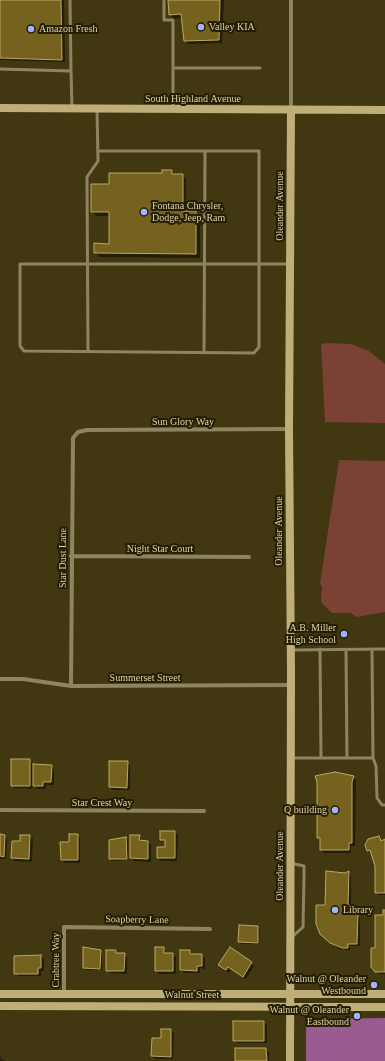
<!DOCTYPE html>
<style>
body{margin:0}
canvas{display:block;background:#413711}
</style>
<canvas width="385" height="1061"></canvas>
<script>
const context = document.querySelector('canvas').getContext('2d');
context.lineJoin = 'round';
function fill(path, color) {
  context.fillStyle = color;
  context.fill(path, 'evenodd');
}
function poly(rows) {
  const path = new Path2D();
  for (const r of rows) {
    path.moveTo(r[0], r[1]);
    for (let i = 2; i < r.length; i += 2) path.lineTo(r[i], r[i + 1]);
  }
  return path;
}
function stroke(path, color, width, dash) {
  context.strokeStyle = color;
  context.lineWidth = width;
  context.lineCap = dash ? 'butt' : 'round';
  context.setLineDash(dash || []);
  context.stroke(path);
}
function label(font, color, halo, rows, align = 'center') {
  context.font = font + ' "Times New Roman",serif';
  context.lineWidth = 4;
  context.setLineDash([]);
  context.textBaseline = 'middle';
  context.strokeStyle = halo;
  context.fillStyle = color;
  for (const [text, x, y, turn = 0] of rows) {
    context.save();
    context.translate(x, y);
    context.rotate((+turn || 0) * Math.PI / 180);
    context.textAlign = isNaN(turn) ? turn : align;
    if (halo) context.strokeText(text, 0, 0);
    context.fillText(text, 0, 0);
    context.restore();
  }
}
const green = poly([
 [329,343,351,344,369,351,385,364,385,423,325,422,321,344],
 [339,460,385,461,385,612,356,617,351,613,332,613,321,602,322,587,320,583]
]);
const water = poly([
 [385,1018,385,1061,306,1061,306,1021,311,1019]
]);
const shadow = poly([
 [0,0,64,0,65,62,0,60],
 [169,0,224,0,222,43,189,44,185,40,183,18,174,19,170,14],
 [172,171,176,175,182,175,186,179,186,212,196,212,200,216,200,258,99,257,95,253,110,245,110,216,96,216,92,212,110,185],
 [30,760,33,765,51,766,54,769,54,785,46,785,46,789,37,789,33,784,32,789,15,788,12,785],
 [127,762,130,765,130,790,113,790,110,787],
 [353,777,356,780,355,846,351,846,351,853,324,853,321,850,321,841,318,837],
 [175,832,178,835,177,861,161,861,158,858,166,848,166,842,161,839],
 [0,835,4,836,7,839,6,859,0,859],
 [77,835,80,838,80,863,65,863,62,860],
 [30,836,33,839,32,862,15,861,12,858,21,842],
 [131,836,139,836,142,842,148,842,151,845,151,862,134,861,131,858],
 [378,837,382,842,385,840,385,895,379,895,376,892,376,866,372,853,368,851,366,846],
 [126,838,128,840,128,860,112,861,110,859],
 [348,872,351,875,351,907,356,910,356,915,360,918,360,946,350,946,350,950,339,949,329,942,326,906,345,874],
 [385,911,385,974,379,974,376,971,376,950],
 [258,927,260,929,259,944,241,944,239,942],
 [84,948,102,953,102,970,86,970,84,968],
 [164,948,167,954,172,954,176,957,176,974,159,974,156,971],
 [230,949,254,966,246,979,231,969,229,973,219,965],
 [116,951,127,957,127,974,110,973,107,970],
 [190,951,193,955,202,955,205,958,205,969,200,968,200,973,184,973,181,970],
 [41,956,44,959,44,971,41,971,41,976,18,976,15,973],
 [234,1022,264,1022,267,1025,267,1043,237,1043,234,1040],
 [171,1030,174,1033,173,1059,155,1059,152,1056,162,1039],
 [266,1049,269,1052,269,1061,236,1061],
 [0,1053,1,1059,6,1061,0,1061]
]);
const building = poly([
 [0,0,61,0,62,60,0,58,0,0],
 [168,0,220,0,219,40,184,41,181,14,169,15,168,0],
 [162,170,172,170,172,174,183,174,183,211,196,211,196,254,94,253,94,243,109,244,109,212,91,212,91,184,109,184,109,173,162,173,162,170],
 [11,759,30,759,30,786,11,786,11,759],
 [109,761,128,761,127,788,109,787,109,761],
 [33,764,52,765,51,782,43,782,43,786,33,786,33,764],
 [335,772,354,776,352,782,352,843,349,843,349,850,320,850,320,838,317,838,317,782,315,776,335,772],
 [160,831,175,831,175,858,157,858,157,847,165,847,165,840,160,840,160,831],
 [0,834,5,835,4,857,0,856,0,834],
 [69,834,78,834,78,860,61,860,60,842,69,842,69,834],
 [20,835,30,835,29,859,11,858,12,841,20,841,20,835],
 [130,835,140,835,139,840,148,841,148,859,130,858,130,835],
 [379,836,381,841,385,839,385,893,375,893,375,866,370,850,367,851,365,845,368,839,379,836],
 [126,837,127,859,109,859,109,840,126,837],
 [326,871,345,873,349,871,348,905,354,906,354,914,358,914,357,944,348,944,348,948,342,948,330,943,320,934,316,924,316,905,325,905,326,871],
 [383,910,385,910,385,972,375,972,371,967,371,948,375,948,375,915,383,915,383,910],
 [239,925,258,926,258,943,238,942,239,925],
 [83,947,101,950,100,969,83,968,83,947],
 [155,947,164,947,164,953,173,953,173,971,155,971,155,947],
 [230,947,252,962,243,977,228,967,226,970,218,965,230,947],
 [106,950,116,950,116,953,125,953,124,971,106,971,106,950],
 [180,950,190,950,190,954,202,954,202,966,197,966,197,971,180,970,180,950],
 [41,955,41,968,38,968,38,974,14,974,14,956,41,955],
 [233,1021,264,1021,264,1041,233,1041,233,1021],
 [161,1029,171,1029,171,1057,151,1056,152,1038,161,1038,161,1029],
 [235,1048,266,1048,267,1061,235,1061,235,1048]
]);
const lane = poly([
 [164,0,164,20,173,20,173,68],
 [0,69,71,71,70,0],
 [71,71,72,107],
 [173,107,173,68,260,68],
 [98,151,259,151,259,347,254,353,24,351,20,346,20,264,290,264],
 [88,352,87,177,98,161,97,109],
 [204,353,205,151],
 [320,649,321,758],
 [372,649,373,758],
 [291,650,385,649],
 [346,650,347,758],
 [292,758,373,758,376,766,377,798,382,805,385,805],
 [290,863,304,866,304,878,303,927,291,938]
]);
const street = poly([
 [291,110,291,0],
 [71,556,249,557],
 [0,679,23,679,71,686,291,685],
 [71,686,73,438,78,432,87,430,289,429],
 [0,810,204,811],
 [64,994,64,927,210,929]
]);
const secondary = poly([
 [0,108,385,110],
 [0,994,385,994],
 [0,1006,385,1007],
 [290,1061,291,672,289,429,291,110]
]);
const markers = [
 [201,27,4,"#a1b3fd"],
 [31,29,4,"#a1b3fd"],
 [144,212,4,"#a1b3fd"],
 [344,634,4,"#a1b3fd"],
 [335,810,4,"#a1b3fd"],
 [335,910,4,"#a1b3fd"],
 [374,985,4,"#a1b3fd"],
 [357,1016,4,"#a1b3fd"]
];
const poiNames = [
 ["Valley KIA",209,27],
 ["Amazon Fresh",39,29],
 ["Fontana Chrysler,",152,206],
 ["Dodge, Jeep, Ram",152,218],
 ["A.B. Miller",336,628,"right"],
 ["High School",336,640,"right"],
 ["Q building",327,810,"right"],
 ["Library",343,910],
 ["Walnut @ Oleander",366,979,"right"],
 ["Westbound",366,991,"right"],
 ["Walnut @ Oleander",349,1010,"right"],
 ["Eastbound",349,1022,"right"]
];
const streetNames = [
 ["South Highland Avenue",193,99],
 ["Oleander Avenue",280,206,-90],
 ["Sun Glory Way",183,422],
 ["Oleander Avenue",279,531,-90],
 ["Night Star Court",160,549],
 ["Star Dust Lane",63,558,-90],
 ["Summerset Street",145,678],
 ["Star Crest Way",102,803],
 ["Oleander Avenue",280,866,-90],
 ["Soapberry Lane",137,920,1],
 ["Crabtree Way",56,960,-90],
 ["Walnut Street",192,995]
];
fill(green, '#7b4134');
fill(water, '#9b5b90');
fill(shadow, '#0007');
fill(building, '#74621e');
stroke(building, '#bda862', 1);
stroke(lane, '#8e8462', 3);
stroke(street, '#8e8462', 4);
stroke(secondary, '#bfae78', 8);
for (const [x, y, r, color] of markers) {
  const dot = new Path2D();
  dot.arc(x, y, r, 0, 2 * Math.PI);
  context.fillStyle = color;
  context.fill(dot);
  stroke(dot, '#261e01', 1.5);
}
label('10px', '#dbd1af', '#261e01', poiNames, 'left');
label('10px', '#dbd1af', '#261e01', streetNames);
</script>
